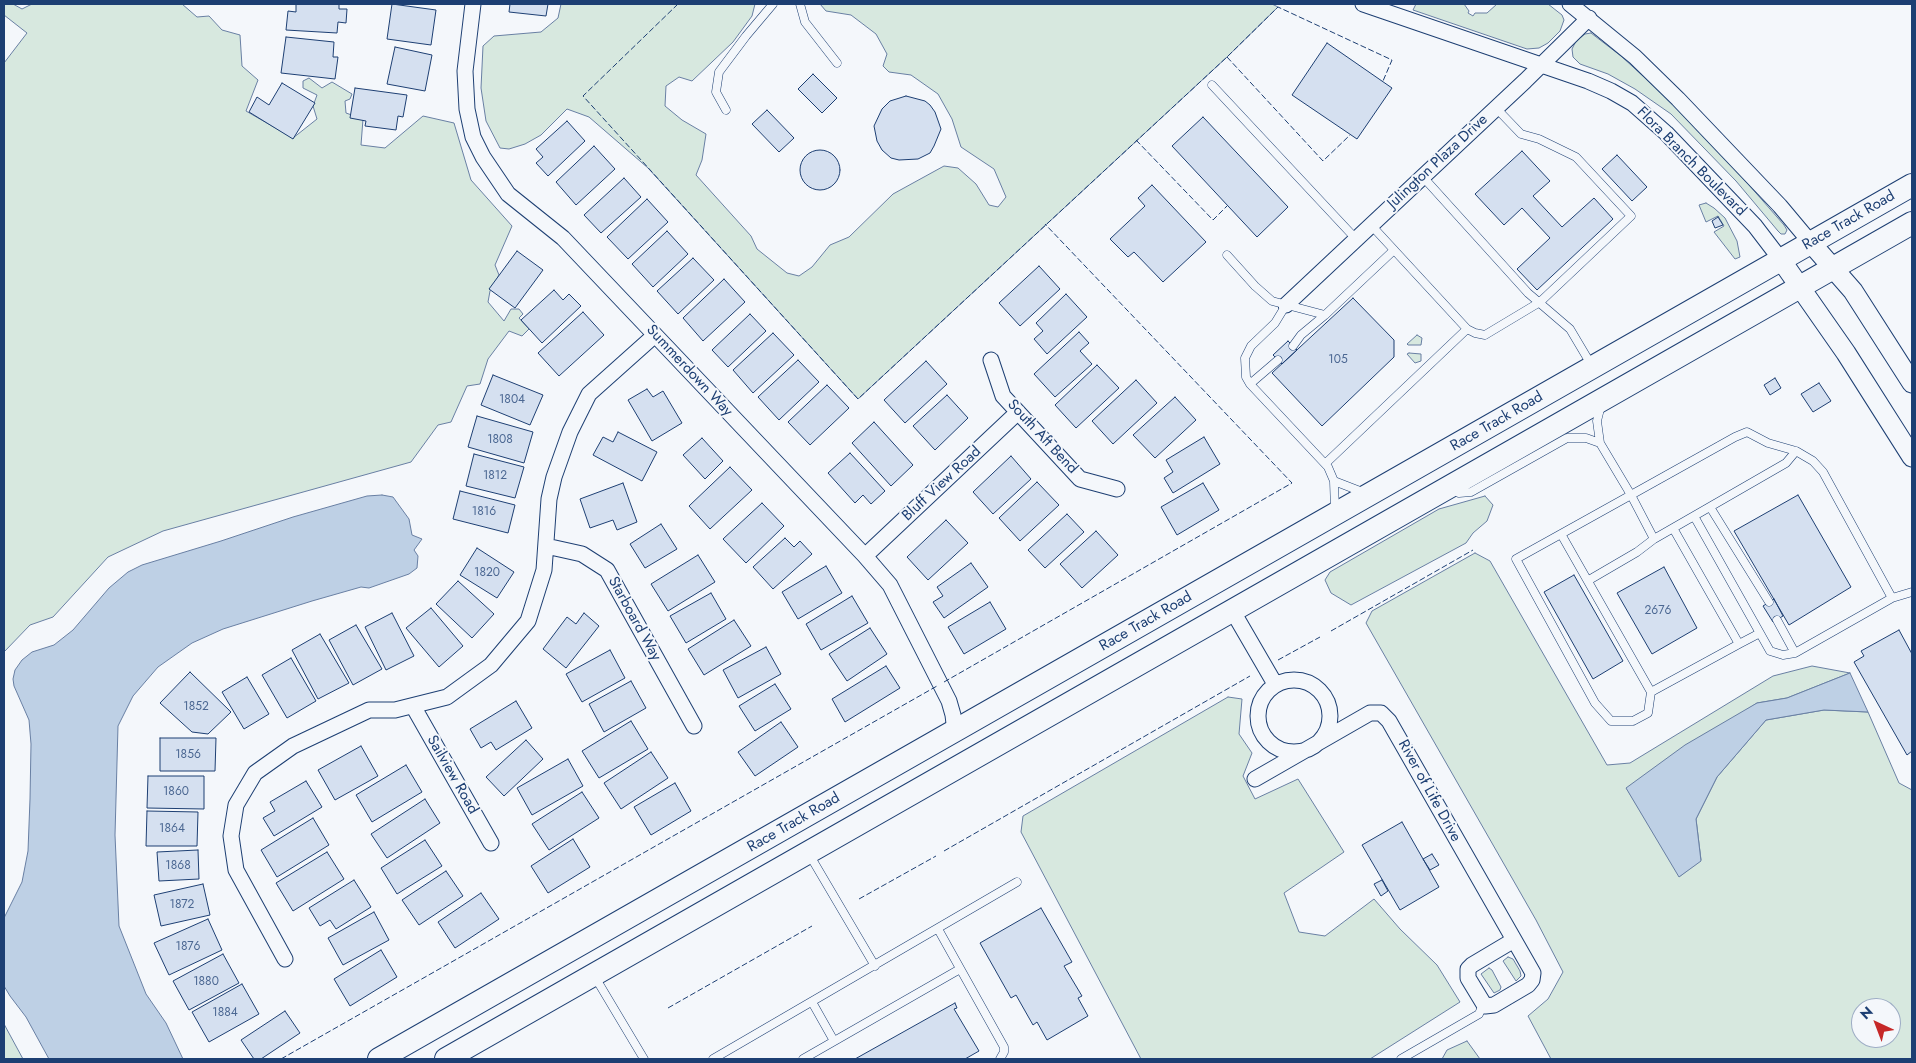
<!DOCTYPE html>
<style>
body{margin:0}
#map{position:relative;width:1916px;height:1063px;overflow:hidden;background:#f4f7fb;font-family:Jost,sans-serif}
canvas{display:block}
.frame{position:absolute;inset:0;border:5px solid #1d3f73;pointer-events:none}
.north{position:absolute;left:1851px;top:998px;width:50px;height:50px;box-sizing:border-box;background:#f4f7fb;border:1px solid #9eadc5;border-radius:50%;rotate:317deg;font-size:14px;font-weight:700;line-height:20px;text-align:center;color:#1d3f73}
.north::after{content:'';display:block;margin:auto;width:18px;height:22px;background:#c62828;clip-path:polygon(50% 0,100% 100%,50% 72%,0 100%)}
</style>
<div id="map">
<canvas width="1916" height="1063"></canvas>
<div class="frame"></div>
<div class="north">N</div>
</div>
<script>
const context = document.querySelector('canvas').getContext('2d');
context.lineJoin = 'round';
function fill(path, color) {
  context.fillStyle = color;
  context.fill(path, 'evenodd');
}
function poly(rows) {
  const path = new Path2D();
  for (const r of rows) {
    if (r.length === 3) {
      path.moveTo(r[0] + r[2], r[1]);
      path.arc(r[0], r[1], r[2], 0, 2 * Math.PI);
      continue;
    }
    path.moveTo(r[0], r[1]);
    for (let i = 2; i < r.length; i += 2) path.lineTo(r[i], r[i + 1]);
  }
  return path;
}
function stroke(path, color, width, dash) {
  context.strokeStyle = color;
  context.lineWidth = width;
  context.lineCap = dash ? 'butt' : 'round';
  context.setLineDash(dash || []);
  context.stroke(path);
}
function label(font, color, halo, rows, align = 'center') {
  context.font = font + ' Jost,sans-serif';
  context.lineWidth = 4;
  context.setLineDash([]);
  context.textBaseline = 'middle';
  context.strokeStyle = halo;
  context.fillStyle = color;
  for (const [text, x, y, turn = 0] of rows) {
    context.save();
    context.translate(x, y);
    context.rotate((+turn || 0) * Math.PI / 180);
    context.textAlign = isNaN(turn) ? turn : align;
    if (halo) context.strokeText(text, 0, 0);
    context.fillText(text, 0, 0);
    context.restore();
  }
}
const green = poly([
 [4,4,13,4,22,9,32,4,182,4,197,17,209,16,222,30,240,35,242,66,258,80,246,111,293,138,317,119,313,106,317,95,303,88,303,81,309,78,322,88,332,82,352,94,350,99,345,101,346,113,363,119,361,145,385,148,423,116,454,123,471,180,512,226,495,265,499,275,490,291,488,302,504,321,511,309,519,309,523,314,519,318,529,329,522,336,509,331,488,359,480,384,467,386,451,422,438,425,411,462,163,531,108,557,53,617,30,625,4,652,4,63,27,33,4,15,4,4],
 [561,4,755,4,752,16,733,42,692,81,679,77,666,86,665,106,682,120,706,134,702,160,696,175,751,236,757,249,787,273,799,276,812,267,830,245,849,237,893,194,944,166,958,168,976,184,989,205,998,207,1006,197,994,169,961,147,952,119,938,94,911,75,889,72,883,66,887,54,876,34,851,15,826,11,820,4,1272,4,1278,7,1227,57,858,399,648,168,589,117,567,109,541,135,525,144,509,149,500,148,486,121,481,88,483,46,494,36,541,32,558,18,561,4],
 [1416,4,1464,4,1469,11,1468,13,1473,16,1475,13,1487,13,1497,4,1548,4,1562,15,1564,20,1560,31,1548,43,1539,48,1527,49,1413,10,1416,4],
 [1591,33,1621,56,1677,107,1742,177,1784,225,1787,230,1785,234,1781,234,1778,231,1736,181,1671,114,1635,89,1608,74,1580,64,1573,57,1572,49,1576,41,1585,34,1591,33],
 [1706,203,1714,208,1725,218,1737,241,1740,257,1735,259,1714,232,1724,226,1718,216,1706,222,1699,205,1706,203],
 [1417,335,1422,338,1421,345,1408,345,1407,344,1417,335],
 [1409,353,1421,354,1421,361,1415,363,1407,354,1409,353],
 [1485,496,1493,505,1487,521,1473,533,1466,543,1351,605,1331,593,1325,580,1330,572,1439,509,1485,496],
 [1475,553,1490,561,1607,765,1630,763,1773,676,1812,666,1850,673,1787,698,1757,703,1627,789,1680,876,1701,860,1696,819,1717,777,1766,720,1824,710,1868,712,1899,783,1912,790,1912,1059,1551,1059,1528,1016,1548,999,1563,972,1536,920,1366,623,1372,611,1475,553],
 [1861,1008,1891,1008,1891,1038,1861,1038,1861,1008],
 [1228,697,1242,699,1239,734,1252,753,1243,776,1255,799,1298,779,1344,852,1284,893,1299,932,1325,936,1374,899,1400,929,1437,965,1460,1002,1370,1059,1141,1059,1021,832,1023,816,1228,697],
 [1508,957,1513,959,1520,971,1521,976,1516,981,1503,961,1508,957],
 [1489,968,1492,970,1501,987,1500,990,1494,993,1481,974,1489,968],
 [4,1024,23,1059,4,1059,4,1024],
 [1467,1041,1480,1059,1442,1059,1447,1050,1467,1041]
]);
const water = poly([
 [382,495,393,497,409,519,412,535,422,539,414,550,418,556,417,568,409,574,369,588,361,587,312,601,223,629,192,643,158,667,133,696,118,726,115,835,119,926,146,994,166,1023,183,1059,49,1059,26,1017,10,996,4,986,4,918,22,882,28,851,30,799,31,744,29,720,14,686,13,679,15,670,22,660,32,652,54,645,73,630,109,588,128,572,142,565,221,541,293,517,367,496,382,495],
 [1850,673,1868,712,1824,710,1766,720,1717,777,1696,819,1701,861,1679,877,1626,788,1685,745,1757,703,1787,698,1850,673]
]);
const building = poly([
 [296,4,339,4,339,9,347,9,346,23,338,22,337,33,286,30,288,11,296,12,296,4],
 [392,4,436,10,431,45,387,39,392,4],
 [510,4,548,4,546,16,509,12,510,4],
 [286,37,334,42,333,57,338,57,335,79,281,73,286,37],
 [1327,43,1392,88,1357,139,1292,95,1327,43],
 [395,47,432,55,425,91,387,84,395,47],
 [813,74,837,98,822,113,798,89,813,74],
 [282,83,315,103,293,139,249,112,257,97,269,105,282,83],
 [355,88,407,95,403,117,398,116,396,130,365,126,366,121,350,118,355,88],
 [906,96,925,101,930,105,935,112,941,129,934,146,930,153,918,159,899,160,891,158,882,150,877,141,874,126,882,109,890,101,906,96],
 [767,110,794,138,779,152,752,124,767,110],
 [1203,117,1288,207,1257,237,1172,146,1203,117],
 [567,121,585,141,548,176,536,163,543,157,536,149,567,121],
 [594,146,615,169,576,205,556,182,594,146],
 [820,170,20],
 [1522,151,1550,181,1533,196,1562,227,1594,198,1613,219,1537,290,1517,269,1550,238,1522,208,1504,225,1475,194,1522,151],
 [1617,155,1647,187,1632,201,1602,169,1617,155],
 [624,178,641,197,601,233,584,215,624,178],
 [1152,185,1206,242,1163,282,1134,252,1128,257,1110,239,1145,206,1138,198,1152,185],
 [647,199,668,222,628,259,607,237,647,199],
 [1718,217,1723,225,1715,228,1712,221,1718,217],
 [667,231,688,254,653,287,632,264,667,231],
 [517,251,543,270,515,308,489,289,517,251],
 [693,258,714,280,678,314,657,291,693,258],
 [1039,266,1060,289,1020,326,999,303,1039,266],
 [724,279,745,302,703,341,683,318,724,279],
 [554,290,563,300,569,294,581,306,542,343,521,320,554,290],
 [1066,294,1087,317,1047,354,1034,339,1043,331,1036,323,1066,294],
 [1353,298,1394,340,1394,357,1322,426,1272,373,1353,298],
 [583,312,604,335,559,376,538,353,583,312],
 [750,314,766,331,728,367,712,350,750,314],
 [1079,332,1089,343,1080,351,1092,364,1055,397,1034,374,1079,332],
 [773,333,794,355,753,393,733,370,773,333],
 [1288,341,1297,350,1282,364,1273,355,1288,341],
 [798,360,819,382,779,420,758,397,798,360],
 [926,361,947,384,905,423,884,400,926,361],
 [1097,365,1119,388,1076,428,1055,405,1097,365],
 [493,375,543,395,530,425,481,405,493,375],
 [1775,378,1781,388,1770,395,1764,385,1775,378],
 [1136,380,1157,403,1113,444,1092,421,1136,380],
 [1819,383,1831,401,1813,412,1801,394,1819,383],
 [827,385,849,408,810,445,788,422,827,385],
 [647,389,653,397,663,391,682,423,652,441,628,400,647,389],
 [947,395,968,418,935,450,913,426,947,395],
 [1175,397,1196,420,1155,458,1133,435,1175,397],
 [477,416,533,432,524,463,468,447,477,416],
 [874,422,913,465,891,486,852,443,874,422],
 [618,432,657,452,642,481,593,455,603,437,613,442,618,432],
 [1204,437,1220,464,1173,493,1164,478,1173,472,1166,460,1204,437],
 [702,438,723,461,705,479,683,455,702,438],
 [850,453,885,491,871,504,863,495,855,503,828,473,850,453],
 [474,454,524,467,515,498,466,486,474,454],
 [1011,456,1031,479,993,514,973,492,1011,456],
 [730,467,752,490,710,529,689,506,730,467],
 [1037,482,1059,505,1020,541,999,518,1037,482],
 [623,483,637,522,617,530,613,520,590,528,580,499,623,483],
 [1203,483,1219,510,1177,535,1161,507,1203,483],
 [460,491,515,505,508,533,453,519,460,491],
 [1798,495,1851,587,1789,625,1734,531,1798,495],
 [762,503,784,526,746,563,723,539,762,503],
 [1067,514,1084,532,1045,568,1028,550,1067,514],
 [946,520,968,543,928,580,907,557,946,520],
 [661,524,677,549,645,568,630,544,661,524],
 [1096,531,1118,555,1082,588,1060,564,1096,531],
 [785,538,794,547,800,541,812,554,773,589,753,567,785,538],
 [477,548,514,572,497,598,460,575,477,548],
 [698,555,715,582,668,611,651,584,698,555],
 [971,563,988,587,944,618,933,602,943,596,937,587,971,563],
 [826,566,842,593,798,619,782,592,826,566],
 [1664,567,1697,628,1652,654,1617,593,1664,567],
 [1574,575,1623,661,1593,679,1544,592,1574,575],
 [458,581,494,614,472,638,436,604,458,581],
 [711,593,726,619,686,643,670,616,711,593],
 [852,596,868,623,821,650,806,624,852,596],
 [1774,599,1783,616,1773,622,1763,606,1774,599],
 [990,602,1006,629,964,654,948,627,990,602],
 [431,608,463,646,439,667,406,628,431,608],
 [392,613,414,656,386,670,365,627,392,613],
 [584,613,599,626,566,668,543,649,567,617,576,624,584,613],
 [734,620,751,646,704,675,688,649,734,620],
 [356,625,382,669,353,685,329,640,356,625],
 [870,628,887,654,847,681,829,654,870,628],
 [1899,630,1912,654,1912,751,1907,755,1854,662,1864,656,1861,651,1899,630],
 [320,634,349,683,318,699,292,650,320,634],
 [766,647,781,674,738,698,723,670,766,647],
 [610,650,625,678,582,702,566,674,610,650],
 [291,658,316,701,287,718,262,675,291,658],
 [886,666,900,688,845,722,832,699,886,666],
 [190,672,231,712,208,734,192,732,160,703,190,672],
 [247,677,269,714,244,729,222,692,247,677],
 [631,681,646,708,604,732,589,704,631,681],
 [775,684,791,709,755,731,739,706,775,684],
 [516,701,532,728,496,750,491,742,481,748,470,729,516,701],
 [631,721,648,749,599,778,582,751,631,721],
 [781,722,798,747,755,776,738,752,781,722],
 [160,738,216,738,215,771,160,771,160,738],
 [526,740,543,759,504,796,486,777,526,740],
 [361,746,378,776,335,800,318,770,361,746],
 [651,752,668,778,621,809,604,783,651,752],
 [568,759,583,786,532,815,517,788,568,759],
 [406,765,422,792,372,822,356,795,406,765],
 [148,776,204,776,204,809,147,808,148,776],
 [306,781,322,807,274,836,263,818,275,811,270,802,306,781],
 [675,783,691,811,651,835,634,807,675,783],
 [582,792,599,818,549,850,532,824,582,792],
 [425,799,440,823,387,858,371,834,425,799],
 [147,811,198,812,197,846,146,846,147,811],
 [313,818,329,845,277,877,261,850,313,818],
 [1402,822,1439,887,1400,910,1362,845,1402,822],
 [573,839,590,867,548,893,531,866,573,839],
 [425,840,442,866,397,894,381,868,425,840],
 [198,850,199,879,159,881,157,852,198,850],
 [327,852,344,879,293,911,276,883,327,852],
 [1432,854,1439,865,1430,870,1423,859,1432,854],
 [446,871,463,896,419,925,402,900,446,871],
 [354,880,371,907,336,929,330,920,320,926,309,908,354,880],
 [1382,880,1388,891,1381,896,1374,884,1382,880],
 [203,884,210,915,161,926,154,895,203,884],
 [481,893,499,919,455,948,438,922,481,893],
 [1041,908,1072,962,1064,966,1082,996,1078,998,1088,1016,1047,1040,1037,1022,1033,1025,1016,995,1011,998,980,943,1041,908],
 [374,912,389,940,343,965,328,938,374,912],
 [208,919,222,950,169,975,154,943,208,919],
 [381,950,397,977,350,1006,334,979,381,950],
 [223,954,239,983,189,1010,173,981,223,954],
 [242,984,259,1014,209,1042,192,1012,242,984],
 [955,1003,957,1008,954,1009,979,1051,965,1059,855,1059,955,1003],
 [285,1011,300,1033,261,1059,254,1059,241,1040,285,1011]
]);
const service = poly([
 [800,4,805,22,837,63],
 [1212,85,1356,239],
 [726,110,716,92,719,72,746,36,773,4],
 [1423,177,1528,293,1570,329,1592,366],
 [1371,225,1467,329,1475,333,1485,335,1540,302,1631,216,1576,157,1539,139,1521,134,1496,108],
 [1227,255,1255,286,1272,301,1325,315],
 [1286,305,1275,323,1251,346,1245,358,1246,377,1250,384,1328,467,1334,481,1335,511],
 [1293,346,1301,335,1325,315,1394,250],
 [1250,384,1278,360],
 [1601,405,1597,421,1600,443,1631,495,1735,437,1747,432,1768,443,1796,451,1813,461,1823,472,1892,598],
 [1326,463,1467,329],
 [1334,481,1365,493],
 [1452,490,1459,493,1471,492,1567,438,1586,438,1600,443],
 [1710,507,1769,602],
 [1694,516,1786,463,1796,451],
 [1561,534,1651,692,1648,713,1633,721,1611,721,1595,703,1516,559,1631,495,1654,539,1694,516,1770,651,1783,655,1795,653,1892,598,1912,592],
 [1589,580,1637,552,1654,539],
 [1777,620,1795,653],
 [1739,644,1760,633],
 [1651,692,1739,644,1673,528],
 [809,854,875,966],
 [938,929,1004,1047,1004,1052,1000,1059],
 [595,977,644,1059],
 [812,1002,834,1041],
 [713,1059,1017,882],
 [803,1059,960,969],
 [1401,1059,1479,1014,1483,1004]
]);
const minor = poly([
 [473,4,465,71,467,109,473,137,483,157,508,194,563,238,865,556,890,585,949,701,953,715,955,732],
 [1363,4,1588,81,1611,91,1632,103,1666,133,1755,226,1781,260],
 [1570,4,1635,57,1678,99,1780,206,1811,243],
 [1286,305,1525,81,1589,18],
 [991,360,1003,396,1080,479,1117,489],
 [546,546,582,554,607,570,694,726],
 [865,556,1018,412],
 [1232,610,1275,684],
 [1294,716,36],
 [413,706,491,843],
 [1255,779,1370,713,1381,713,1389,721,1533,973,1532,980,1528,985,1494,1005,1485,1006,1468,978,1468,969,1472,965,1514,940],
 [285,959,236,870,231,836,236,805,255,773,293,746,369,710,395,710,447,697,491,665,528,621,544,570,549,499,554,477,570,432,589,394,655,335]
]);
const tertiary = poly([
 [1811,243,1853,291,1912,383],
 [1781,260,1846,353,1912,457]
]);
const primary = poly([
 [379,1059,1912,185],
 [446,1059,1912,223]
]);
const fence = poly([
 [678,4,583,96,858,399,1227,57,1278,7,1392,60,1383,81],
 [1227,57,1323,161,1350,135],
 [1136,140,1213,220,1227,206],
 [1331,631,1473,550],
 [1278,660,1320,637],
 [944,682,1292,483,1045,224],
 [944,851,1250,676],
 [859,899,936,856],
 [668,1008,812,926],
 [281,1059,937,686],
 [581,1059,582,1059]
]);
const numberNames = [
 ["105",1338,360],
 ["1804",512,400],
 ["1808",500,440],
 ["1812",495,476],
 ["1816",484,512],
 ["1820",487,573],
 ["2676",1658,611],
 ["1852",196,707],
 ["1856",188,755],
 ["1860",176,792],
 ["1864",172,829],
 ["1868",178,866],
 ["1872",182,905],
 ["1876",188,947],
 ["1880",206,982],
 ["1884",225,1013]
];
const streetNames = [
 ["Julington Plaza Drive",1438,162,-43],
 ["Flora Branch Boulevard",1691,162,45],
 ["Race Track Road",1849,221,-30],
 ["Summerdown Way",689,371,47],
 ["Race Track Road",1497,422,-30],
 ["South Aft Bend",1042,437,47],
 ["Bluff View Road",942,484,-43],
 ["Starboard Way",634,619,61],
 ["Race Track Road",1146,622,-30],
 ["Sailview Road",452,775,60],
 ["River of Life Drive",1429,791,61],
 ["Race Track Road",794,823,-30]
];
fill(green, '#d7e8df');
stroke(green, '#687fa3', 1);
fill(water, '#bed0e5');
stroke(water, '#687fa3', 1);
fill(building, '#d5e0f0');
stroke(building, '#1d3f73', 1);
stroke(service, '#1d3f73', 9);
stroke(minor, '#1d3f73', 17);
stroke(tertiary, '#1d3f73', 21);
stroke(primary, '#1d3f73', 24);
stroke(service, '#f4f7fb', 8);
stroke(minor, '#f4f7fb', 15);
stroke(tertiary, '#f4f7fb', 19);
stroke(primary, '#f4f7fb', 22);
stroke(fence, '#1d3f73', 1, [6, 2.5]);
label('12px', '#4b6792', null, numberNames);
label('15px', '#1d3f73', '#f4f7fb', streetNames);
</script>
